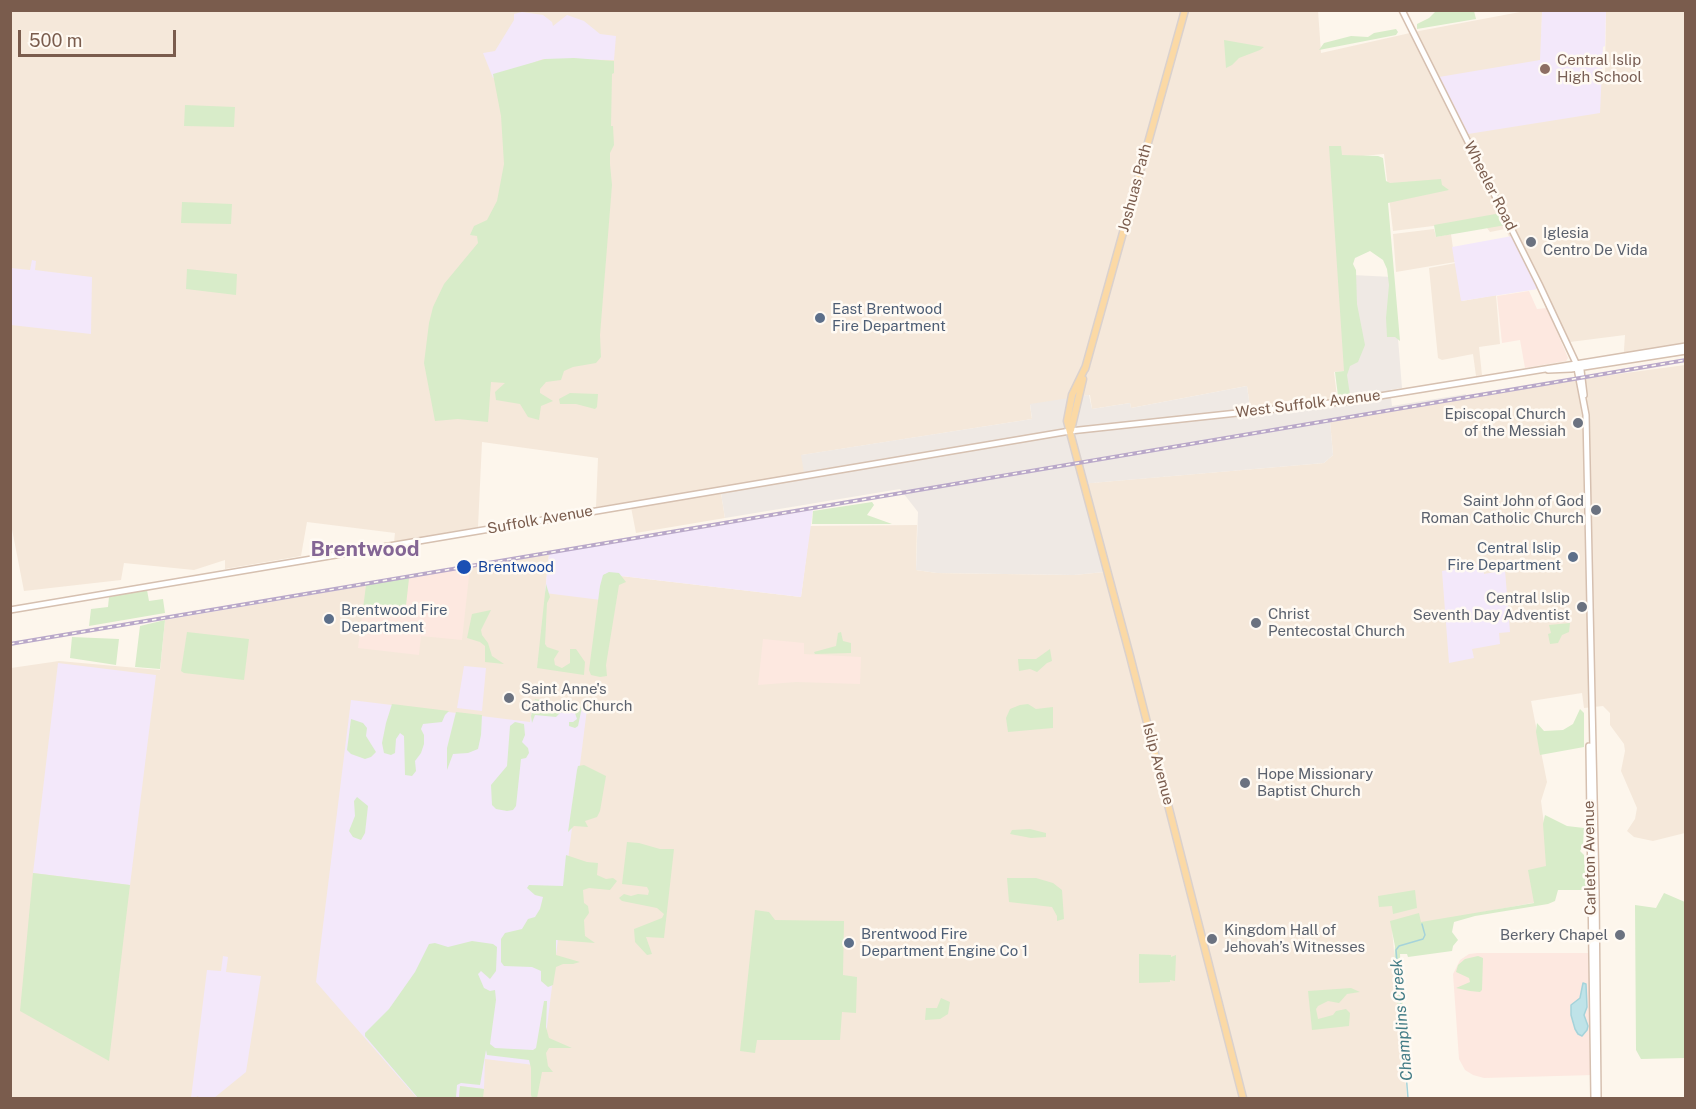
<!DOCTYPE html>
<meta charset="utf-8">
<style>
body{margin:0}
#map{position:relative;width:1696px;height:1109px;overflow:hidden;background:#fdf6ec;font-family:"Public Sans",sans-serif}
canvas{display:block}
.frame{position:absolute;inset:0;border:12px solid #7a5c4d;pointer-events:none}
.scale{position:absolute;left:18px;top:30px;width:158px;height:27px;box-sizing:border-box;border:3px solid #7a5c4d;border-top:0;padding-left:8px;font-size:18px;line-height:21px;white-space:nowrap;color:#7a5c4d;-webkit-text-stroke:4px #fffaf3;paint-order:stroke}
</style>
<div id="map">
<canvas width="1696" height="1109"></canvas>
<div class="frame"></div>
<div class="scale">500 m</div>
</div>
<script>
const context = document.querySelector('canvas').getContext('2d');
context.lineJoin = 'round';
function fill(path, color) {
  context.fillStyle = color;
  context.fill(path, 'evenodd');
}
function poly(rows) {
  const path = new Path2D();
  for (const r of rows) {
    path.moveTo(r[0], r[1]);
    for (let i = 2; i < r.length; i += 2) path.lineTo(r[i], r[i + 1]);
  }
  return path;
}
function stroke(path, color, width, dash) {
  context.strokeStyle = color;
  context.lineWidth = width;
  context.lineCap = dash ? 'butt' : 'round';
  context.setLineDash(dash || []);
  context.stroke(path);
}
function label(font, color, halo, rows, align = 'center') {
  context.font = font + ' "Public Sans",sans-serif';
  context.lineWidth = 5;
  context.setLineDash([]);
  context.textBaseline = 'middle';
  context.strokeStyle = halo;
  context.fillStyle = color;
  for (const [text, x, y, turn = 0] of rows) {
    context.save();
    context.translate(x, y);
    context.rotate((+turn || 0) * Math.PI / 180);
    context.textAlign = isNaN(turn) ? turn : align;
    if (halo) context.strokeText(text, 0, 0);
    context.fillText(text, 0, 0);
    context.restore();
  }
}
const residential = poly([
 [1318,10,1321,53,1419,31,1520,12,1542,12,1541,60,1599,113,1601,80,1605,75,1606,11,1685,11,1685,355,1623,364,1625,335,1562,343,1547,307,1505,229,1490,232,1481,220,1393,231,1384,154,1331,159,1345,371,1334,372,1338,405,1251,415,1247,386,1131,408,1130,403,1092,409,1090,395,1030,405,1032,419,802,455,805,473,720,487,725,518,636,533,630,502,596,507,598,458,482,442,478,527,394,542,395,533,307,522,301,556,225,569,225,560,194,570,124,563,121,580,24,591,10,519,10,11],
 [1434,229,1436,237,1451,234,1455,262,1396,272,1393,234],
 [1456,263,1462,301,1496,295,1500,344,1479,347,1482,375,1476,376,1473,354,1442,360,1438,358,1429,268],
 [1685,365,1685,833,1653,841,1634,837,1627,831,1635,819,1637,808,1621,771,1625,751,1624,744,1610,725,1610,713,1603,706,1584,708,1582,693,1531,701,1547,782,1541,801,1554,899,1392,929,1407,1098,11,1098,11,668,59,661,160,670,165,620,549,554,545,593,604,574,801,597,810,526,917,525,916,570,937,573,1074,575,1104,572,1079,484,1324,463,1333,455,1330,421,1574,380]
]);
const commercial = poly([
 [1529,291,1537,309,1547,308,1568,358,1566,361,1525,368,1520,340,1502,343,1497,296],
 [470,567,462,640,421,636,419,655,358,648,363,609,405,614,409,578],
 [763,639,804,643,804,654,861,657,860,684,796,682,758,685],
 [1477,953,1592,953,1594,1075,1484,1078,1473,1075,1465,1070,1459,1059,1453,974,1460,960,1469,954]
]);
const industrial = poly([
 [1352,275,1393,277,1402,388,1390,390,1392,406,1466,394,1466,399,1330,421,1333,455,1324,463,1080,484,1104,572,1074,575,937,573,916,570,918,512,900,489,725,518,720,487,804,473,801,455,1032,419,1030,404,1089,395,1092,409,1130,403,1131,408,1247,386,1251,415,1347,404,1344,360]
]);
const education = poly([
 [1546,10,1606,11,1605,46,1603,47,1600,113,1468,134,1439,77,1540,60,1542,12],
 [522,12,543,15,552,22,553,26,567,15,584,21,600,34,616,36,614,60,543,59,493,78,483,53,495,51,514,20,514,14],
 [1512,236,1538,289,1461,301,1452,247],
 [32,260,36,261,35,270,92,277,91,334,11,325,11,268,30,270],
 [813,510,801,597,604,574,601,600,545,593,549,554],
 [1483,563,1484,574,1505,570,1510,632,1499,633,1500,644,1472,649,1474,658,1449,663,1442,571],
 [58,663,156,675,130,885,33,873],
 [464,666,486,668,482,711,457,708],
 [351,700,530,722,533,702,587,709,542,1066,485,1059,484,1089,460,1086,459,1098,417,1098,316,982],
 [223,956,228,957,226,972,261,976,246,1072,214,1098,201,1098,197,1096,196,1098,191,1098,207,970,221,971]
]);
const green = poly([
 [1443,10,1474,11,1476,19,1417,29,1417,24,1429,18,1435,12],
 [1396,29,1398,32,1396,35,1319,50,1324,43,1351,36,1368,37,1374,33],
 [1224,40,1264,47,1260,50,1239,58,1232,65,1226,68],
 [574,58,614,61,614,73,612,74,611,126,613,126,614,145,610,153,610,164,612,185,600,335,601,357,596,363,573,367,564,371,561,380,546,382,540,389,540,393,553,401,541,406,539,420,528,417,520,404,496,400,495,392,505,383,491,382,488,422,458,419,435,421,424,363,429,323,433,307,444,284,478,243,477,236,470,235,474,226,487,220,497,201,504,164,501,116,493,74,545,59],
 [185,105,235,107,234,127,184,126],
 [1329,146,1341,146,1342,155,1378,156,1383,158,1386,181,1390,183,1441,179,1442,185,1449,190,1388,203,1400,341,1395,337,1387,337,1386,318,1389,285,1387,269,1383,260,1370,251,1355,258,1353,264,1356,270,1357,304,1365,345,1358,362,1350,366,1347,375,1350,395,1347,398,1338,396,1335,372,1344,371],
 [182,202,232,204,231,224,181,223],
 [1501,213,1506,225,1436,237,1434,225],
 [187,269,237,274,236,295,186,289],
 [570,393,598,394,597,407,595,409,576,404,560,404,559,399],
 [872,502,874,505,867,515,892,524,812,524,813,511],
 [609,572,619,573,626,582,619,585,606,665,607,676,600,677,591,675,589,670,600,586,603,575],
 [409,578,405,614,363,609,366,585],
 [546,584,550,597,547,603,545,644,547,647,559,651,554,659,555,665,562,668,570,663,570,649,576,649,585,662,584,675,537,668],
 [147,590,149,601,163,599,165,613,89,626,91,609,108,607,109,597],
 [491,610,481,630,482,635,488,643,492,656,504,664,485,662,485,646,480,642,467,638,472,614],
 [165,620,160,669,135,667,140,626],
 [1570,623,1569,632,1562,635,1558,643,1550,644,1548,634,1551,633,1549,625],
 [187,632,249,639,244,680,184,673,181,671],
 [841,632,843,641,851,643,851,653,815,654,814,652,836,646,838,633],
 [72,637,119,639,116,665,70,658],
 [1050,649,1052,661,1047,663,1037,672,1030,669,1019,671,1018,659,1036,659],
 [535,699,582,707,578,726,575,728,569,726,569,722,573,722,577,719,575,713,566,711,560,713,556,717,535,715,532,723,531,716],
 [392,704,449,711,445,715,442,722,423,724,421,729,424,735,424,744,421,753,415,761,416,771,412,776,405,775,404,736,400,733,396,739,395,753,391,755,384,753,382,743,386,723],
 [1028,704,1036,709,1053,707,1053,728,1008,732,1006,718,1010,709,1020,705],
 [1580,709,1584,713,1584,747,1540,755,1536,732,1537,723,1544,731,1563,730,1573,724],
 [456,712,482,715,481,735,478,749,468,753,453,754,447,770,447,748],
 [351,719,363,723,367,728,366,736,376,752,371,757,365,759,351,754,347,750],
 [515,722,524,724,525,735,522,742,528,748,529,753,526,758,521,759,516,806,513,810,507,811,496,809,492,805,491,785,507,766,510,726],
 [584,765,606,776,600,811,597,817,585,821,588,827,574,826,568,832,577,770,578,766],
 [357,797,368,806,365,833,361,840,353,837,349,831,355,816,354,801],
 [1545,815,1567,826,1584,828,1583,845,1580,851,1584,855,1586,890,1558,890,1555,901,1548,904,1475,916,1454,922,1452,932,1458,940,1453,946,1452,951,1408,957,1407,954,1400,954,1404,1032,1400,1031,1394,968,1395,946,1390,921,1419,913,1421,922,1534,903,1528,870,1546,866,1543,824],
 [1030,829,1046,833,1046,837,1031,838,1010,834,1012,830],
 [627,842,639,843,660,849,674,849,664,938,646,937,652,954,647,955,635,942,634,929,662,918,664,914,657,908,622,901,619,898,624,894,631,896,638,894,648,895,649,891,647,887,622,884],
 [566,855,587,862,598,863,597,875,606,879,613,878,617,881,610,890,589,888,583,890,584,903,588,906,589,913,584,920,585,936,595,943,556,940,556,955,580,962,573,964,563,964,556,967,553,985,548,987,541,981,541,971,532,967,504,966,501,962,501,939,505,933,522,929,528,919,535,917,540,909,543,897,535,895,527,888,529,885,563,886],
 [33,873,130,885,109,1061,20,1011],
 [1007,878,1036,878,1053,883,1062,890,1064,919,1057,921,1057,916,1052,907,1009,902],
 [1415,890,1417,908,1393,914,1392,906,1379,907,1378,896],
 [1664,893,1685,902,1685,1058,1641,1059,1636,1050,1635,905,1656,908],
 [755,910,769,912,775,920,844,921,843,975,857,977,856,1013,842,1012,840,1040,757,1040,755,1053,740,1051],
 [472,941,493,944,497,947,496,971,490,979,481,971,478,974,484,988,490,991,495,990,496,1000,490,1044,495,1048,533,1050,536,1048,544,1001,547,1001,546,1027,549,1038,572,1048,549,1048,546,1053,548,1066,553,1072,542,1072,537,1098,532,1098,531,1095,531,1068,529,1060,487,1055,486,1050,480,1085,461,1083,457,1085,456,1098,418,1098,365,1036,365,1033,389,1009,415,972,429,944,435,943,448,947],
 [1139,954,1171,955,1171,957,1176,955,1175,981,1170,980,1170,982,1139,983],
 [1478,956,1483,958,1482,990,1480,992,1470,991,1456,988,1470,982,1469,978,1456,972,1458,965,1465,959],
 [1351,988,1360,992,1347,994,1339,1003,1328,1001,1318,1006,1316,1009,1318,1019,1333,1015,1336,1011,1346,1009,1350,1013,1349,1026,1312,1030,1308,991],
 [941,998,950,1002,948,1014,940,1019,925,1020,926,1008,937,1008],
 [460,1086,484,1089,483,1098,459,1098]
]);
const water = poly([
 [1583,983,1586,984,1587,1007,1584,1015,1588,1026,1587,1030,1582,1036,1578,1034,1575,1029,1571,1015,1571,1005,1580,998,1583,983]
]);
const stream = poly([
 [1408,1098,1396,950,1399,946,1423,939,1425,935,1422,924]
]);
const secondary = poly([
 [1402,10,1539,284,1576,363,1581,370,1584,395],
 [1576,363,1586,415,1596,893,1598,1098],
 [1548,370,1571,369,1686,351],
 [10,610,1070,431,1349,401,1686,346],
 [1589,746,1594,1098]
]);
const primary = poly([
 [1086,366,1072,395,1067,421,1130,656,1243,1098],
 [1085,369,1185,10],
 [1071,430,1083,379]
]);
const rail = poly([
 [10,644,1686,360]
]);
const markers = [
 [1545,69,6,"#8d6e63"],
 [1531,242,6,"#6b7280"],
 [820,318,6,"#5c6f8a"],
 [1578,423,6,"#6b7280"],
 [1596,510,6,"#6b7280"],
 [1573,557,6,"#5c6f8a"],
 [464,567,8,"#1a4fb4"],
 [1582,607,6,"#6b7280"],
 [329,619,6,"#5c6f8a"],
 [1256,623,6,"#6b7280"],
 [509,698,6,"#6b7280"],
 [1245,783,6,"#6b7280"],
 [1620,935,6,"#6b7280"],
 [1212,939,6,"#6b7280"],
 [849,943,6,"#5c6f8a"]
];
const educationNames = [
 ["Central Islip",1557,60],
 ["High School",1557,77]
];
const streetNames = [
 ["Wheeler Road",1490,186,63],
 ["Joshuas Path",1135,188,-75],
 ["West Suffolk Avenue",1308,404,-7],
 ["Suffolk Avenue",540,520,-10],
 ["Islip Avenue",1158,764,75],
 ["Carleton Avenue",1590,858,-91]
];
const worshipNames = [
 ["Iglesia",1543,233],
 ["Centro De Vida",1543,250],
 ["Episcopal Church",1566,414,"right"],
 ["of the Messiah",1566,431,"right"],
 ["Saint John of God",1584,501,"right"],
 ["Roman Catholic Church",1584,518,"right"],
 ["Central Islip",1570,598,"right"],
 ["Seventh Day Adventist",1570,615,"right"],
 ["Christ",1268,614],
 ["Pentecostal Church",1268,631],
 ["Saint Anne's",521,689],
 ["Catholic Church",521,706],
 ["Hope Missionary",1257,774],
 ["Baptist Church",1257,791],
 ["Kingdom Hall of",1224,930],
 ["Jehovah’s Witnesses",1224,947],
 ["Berkery Chapel",1608,935,"right"]
];
const serviceNames = [
 ["East Brentwood",832,309],
 ["Fire Department",832,326],
 ["Central Islip",1561,548,"right"],
 ["Fire Department",1561,565,"right"],
 ["Brentwood Fire",341,610],
 ["Department",341,627],
 ["Brentwood Fire",861,934],
 ["Department Engine Co 1",861,951]
];
const transitNames = [
 ["Brentwood",478,567]
];
const waterNames = [
 ["Champlins Creek",1402,1020,-95]
];
const districtNames = [
 ["Brentwood",365,550]
];
fill(residential, '#f5e8da');
fill(commercial, '#fde8e0');
fill(industrial, '#efe9e4');
fill(education, '#f3e8fa');
fill(green, '#d8ecc9');
fill(water, '#bfe3e8');
stroke(water, '#a5d3da', 1.5);
stroke(stream, '#a5d3da', 1.5);
stroke(secondary, '#d6c0b0', 8);
stroke(primary, '#dad1cd', 9);
stroke(secondary, '#fff', 5);
stroke(primary, '#fbd9a5', 6);
stroke(rail, '#b9a8c9', 4);
stroke(rail, '#fffaf3', 1.5, [4.5]);
for (const [x, y, r, color] of markers) {
  const dot = new Path2D();
  dot.arc(x, y, r, 0, 2 * Math.PI);
  context.fillStyle = color;
  context.fill(dot);
  stroke(dot, '#fffaf3', 2);
}
label('15px', '#785e54', '#fffaf3', educationNames, 'left');
label('15px', '#7a5c4d', '#fffaf3', streetNames);
label('15px', '#5b616d', '#fffaf3', worshipNames, 'left');
label('15px', '#4e5e75', '#fffaf3', serviceNames, 'left');
label('15px', '#164399', '#fffaf3', transitNames, 'left');
label('italic 16px', '#437c86', '#fffaf3', waterNames);
label('bold 21px', '#846695', '#fffaf3', districtNames);
</script>
